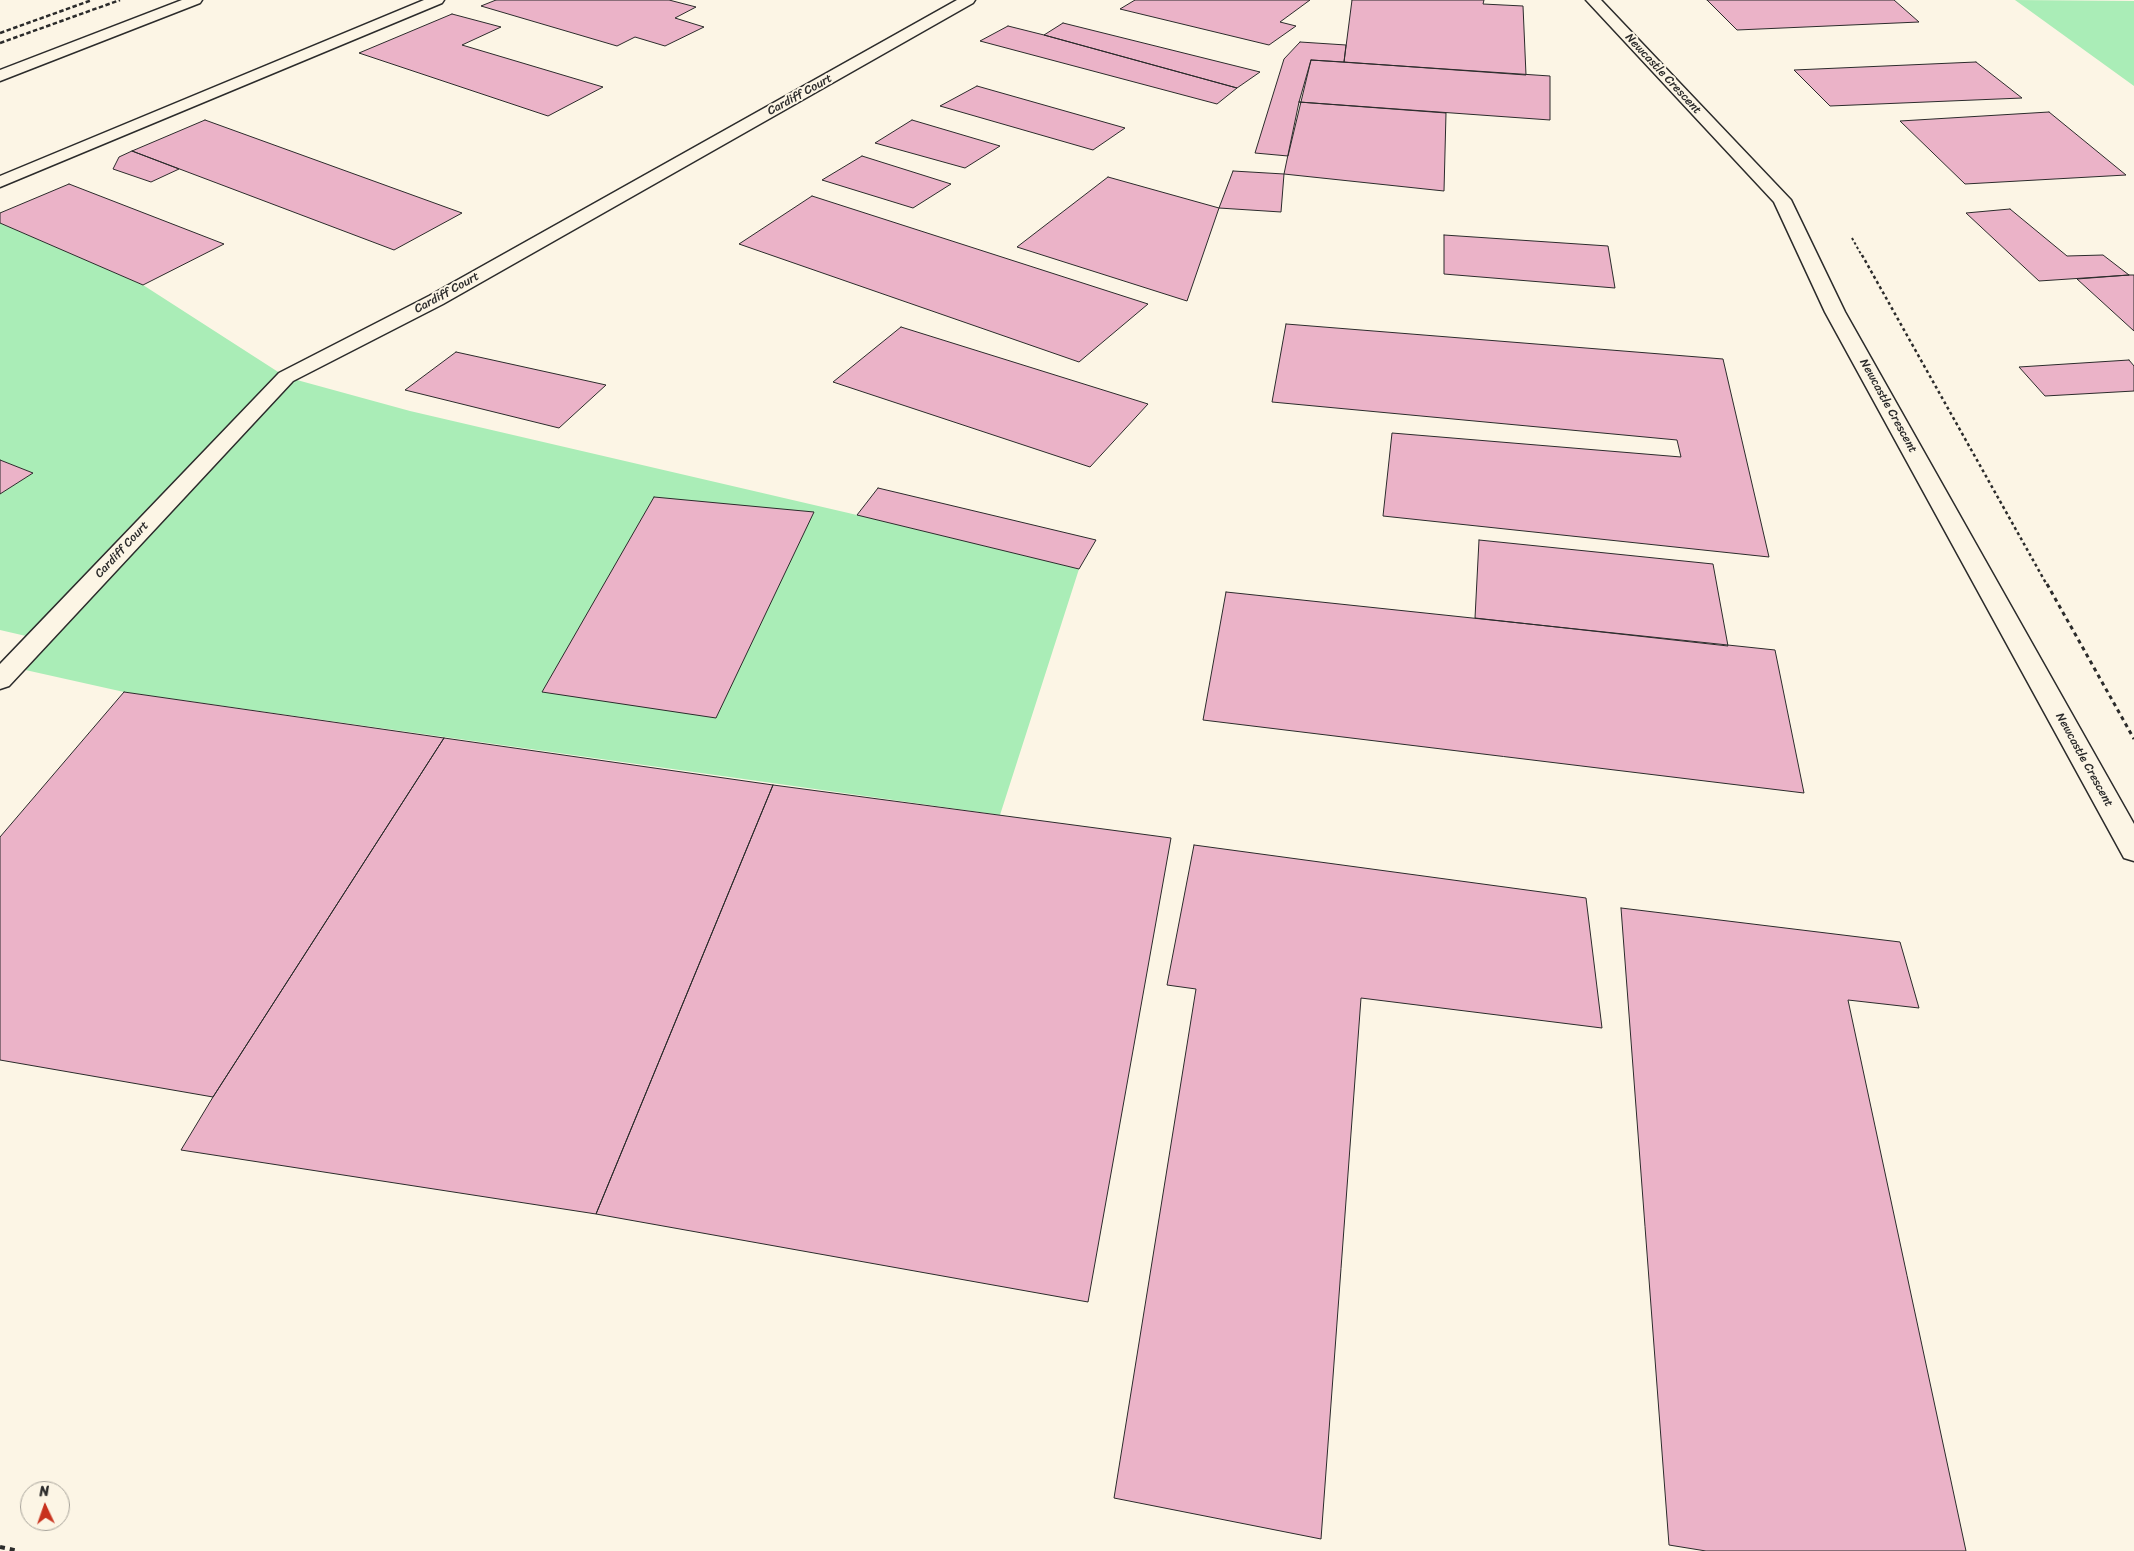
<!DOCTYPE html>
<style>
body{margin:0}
#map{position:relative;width:2134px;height:1551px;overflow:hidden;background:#fcf5e5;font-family:Sriracha,sans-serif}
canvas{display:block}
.north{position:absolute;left:20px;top:1481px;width:50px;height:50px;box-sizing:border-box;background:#fcf5e5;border:1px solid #a8a49b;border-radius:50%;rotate:357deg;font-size:14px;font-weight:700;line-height:20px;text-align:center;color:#2b2b2b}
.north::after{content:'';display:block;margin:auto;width:18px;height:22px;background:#c8321e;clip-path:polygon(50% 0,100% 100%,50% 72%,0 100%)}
</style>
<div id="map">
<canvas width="2134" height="1551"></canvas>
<div class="north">N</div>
</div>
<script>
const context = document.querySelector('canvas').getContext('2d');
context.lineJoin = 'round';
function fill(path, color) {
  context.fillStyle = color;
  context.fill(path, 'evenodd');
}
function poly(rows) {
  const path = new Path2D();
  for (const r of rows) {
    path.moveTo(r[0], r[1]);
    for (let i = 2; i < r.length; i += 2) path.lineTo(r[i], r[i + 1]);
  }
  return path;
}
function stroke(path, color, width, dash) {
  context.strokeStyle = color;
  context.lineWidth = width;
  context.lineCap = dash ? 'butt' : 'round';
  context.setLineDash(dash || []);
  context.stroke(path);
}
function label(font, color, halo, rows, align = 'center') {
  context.font = font + ' Sriracha,sans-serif';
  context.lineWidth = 4;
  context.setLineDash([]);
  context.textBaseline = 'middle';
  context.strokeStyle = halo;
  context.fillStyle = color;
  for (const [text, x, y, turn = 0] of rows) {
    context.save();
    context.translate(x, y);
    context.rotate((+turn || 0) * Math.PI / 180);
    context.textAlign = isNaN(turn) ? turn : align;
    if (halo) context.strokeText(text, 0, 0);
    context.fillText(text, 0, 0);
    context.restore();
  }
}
const green = poly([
 [2015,0,2134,1,2134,86],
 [0,223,143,285,286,377,410,411,857,515,1079,569,1000,815,124,692,12,667,39,639,0,630,0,494,33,473,0,460]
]);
const building = poly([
 [496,0,669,0,696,7,675,18,704,27,665,46,635,37,617,46,481,6,496,0],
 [1135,0,1310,0,1280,22,1296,26,1269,45,1120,9,1135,0],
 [1352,0,1484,0,1483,4,1523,6,1526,75,1344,62,1352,0],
 [1707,0,1894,0,1919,22,1737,30,1707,0],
 [452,14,501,27,462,45,603,87,548,116,359,53,452,14],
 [1063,23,1260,72,1237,88,1044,35,1063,23],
 [1008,26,1044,35,1237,88,1217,104,980,41,1008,26],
 [1300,42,1346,45,1344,62,1311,60,1288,156,1255,153,1284,59,1300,42],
 [1311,60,1550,76,1550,120,1299,102,1311,60],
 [1976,62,2022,98,1830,106,1794,70,1976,62],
 [977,86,1125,128,1093,150,940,106,977,86],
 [1299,102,1446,113,1444,191,1284,174,1299,102],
 [2049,112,2126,175,1965,184,1900,121,2049,112],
 [205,120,462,213,394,250,132,151,205,120],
 [912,120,1000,146,965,168,875,143,912,120],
 [132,151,179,169,151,182,113,169,119,157,132,151],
 [862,156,951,184,913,208,822,180,862,156],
 [1233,171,1284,174,1281,212,1219,208,1233,171],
 [1108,177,1219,208,1187,301,1017,247,1108,177],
 [69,184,224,244,143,285,0,223,0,213,69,184],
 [812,196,1148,304,1079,362,739,244,812,196],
 [2010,209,2067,256,2103,255,2129,275,2039,281,1966,213,2010,209],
 [1444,235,1608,246,1615,288,1444,274,1444,235],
 [2129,275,2134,275,2134,331,2077,279,2129,275],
 [1286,324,1723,359,1769,557,1383,516,1392,433,1681,457,1677,440,1272,402,1286,324],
 [901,327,1148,404,1090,467,833,382,901,327],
 [456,352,606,385,559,428,405,390,456,352],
 [2129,360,2134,366,2134,391,2045,396,2019,367,2129,360],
 [0,460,33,473,0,494,0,460],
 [878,488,1096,540,1079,569,857,515,878,488],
 [654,497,814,512,716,718,542,692,654,497],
 [1479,540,1713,564,1728,646,1475,618,1479,540],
 [1226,592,1775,650,1804,793,1203,720,1226,592],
 [124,692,444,738,213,1097,0,1060,0,837,124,692],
 [444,738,773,785,596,1214,181,1150,213,1097,444,738],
 [773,785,1171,838,1088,1302,596,1214,773,785],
 [1194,845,1586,898,1602,1028,1361,998,1321,1539,1114,1498,1196,989,1167,985,1194,845],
 [1621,908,1900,942,1919,1008,1848,1000,1966,1551,1706,1551,1669,1545,1621,908]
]);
const pathFar3 = poly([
 [1852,238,1862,256]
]);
const pathFar2 = poly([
 [1862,255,2047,585]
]);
const pathFar1 = poly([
 [2047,584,2134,739]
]);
const path = poly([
 [0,1547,19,1551]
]);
const service = poly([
 [182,0,202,0,200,3,0,81,0,70,182,0]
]);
const minor = poly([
 [424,0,444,0,442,3,0,187,0,176,424,0],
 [957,0,975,0,973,3,443,304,293,381,9,686,0,689,0,664,279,373,429,296,957,0],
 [1586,0,1601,0,1791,200,1845,312,2134,824,2134,861,2124,858,1825,312,1774,202,1586,0]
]);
const rail = poly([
 [0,33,92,0],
 [0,43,120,0]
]);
const farStreetnames = [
 ["Newcastle Crescent",1663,74,47],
 ["Cardiff Court",800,95,-29],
 ["Cardiff Court",447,293,-29],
 ["Newcastle Crescent",1888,406,61],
 ["Cardiff Court",122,550,-47],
 ["Newcastle Crescent",2084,760,61]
];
fill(green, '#aaedb7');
fill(building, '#ebb3c8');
stroke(building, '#2b2b2b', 1);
stroke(service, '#2b2b2b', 3);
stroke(minor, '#2b2b2b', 3);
stroke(pathFar3, '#2b2b2b', 2, [2.5, 2.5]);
stroke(pathFar2, '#2b2b2b', 2.5, [3, 3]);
stroke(pathFar1, '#2b2b2b', 3, [4, 4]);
stroke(path, '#2b2b2b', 4, [5, 5]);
fill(service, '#fcf5e5');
fill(minor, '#fcf5e5');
stroke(rail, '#2b2b2b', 2.5, [4.5, 2.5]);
label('12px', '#2b2b2b', '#fcf5e5', farStreetnames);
</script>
